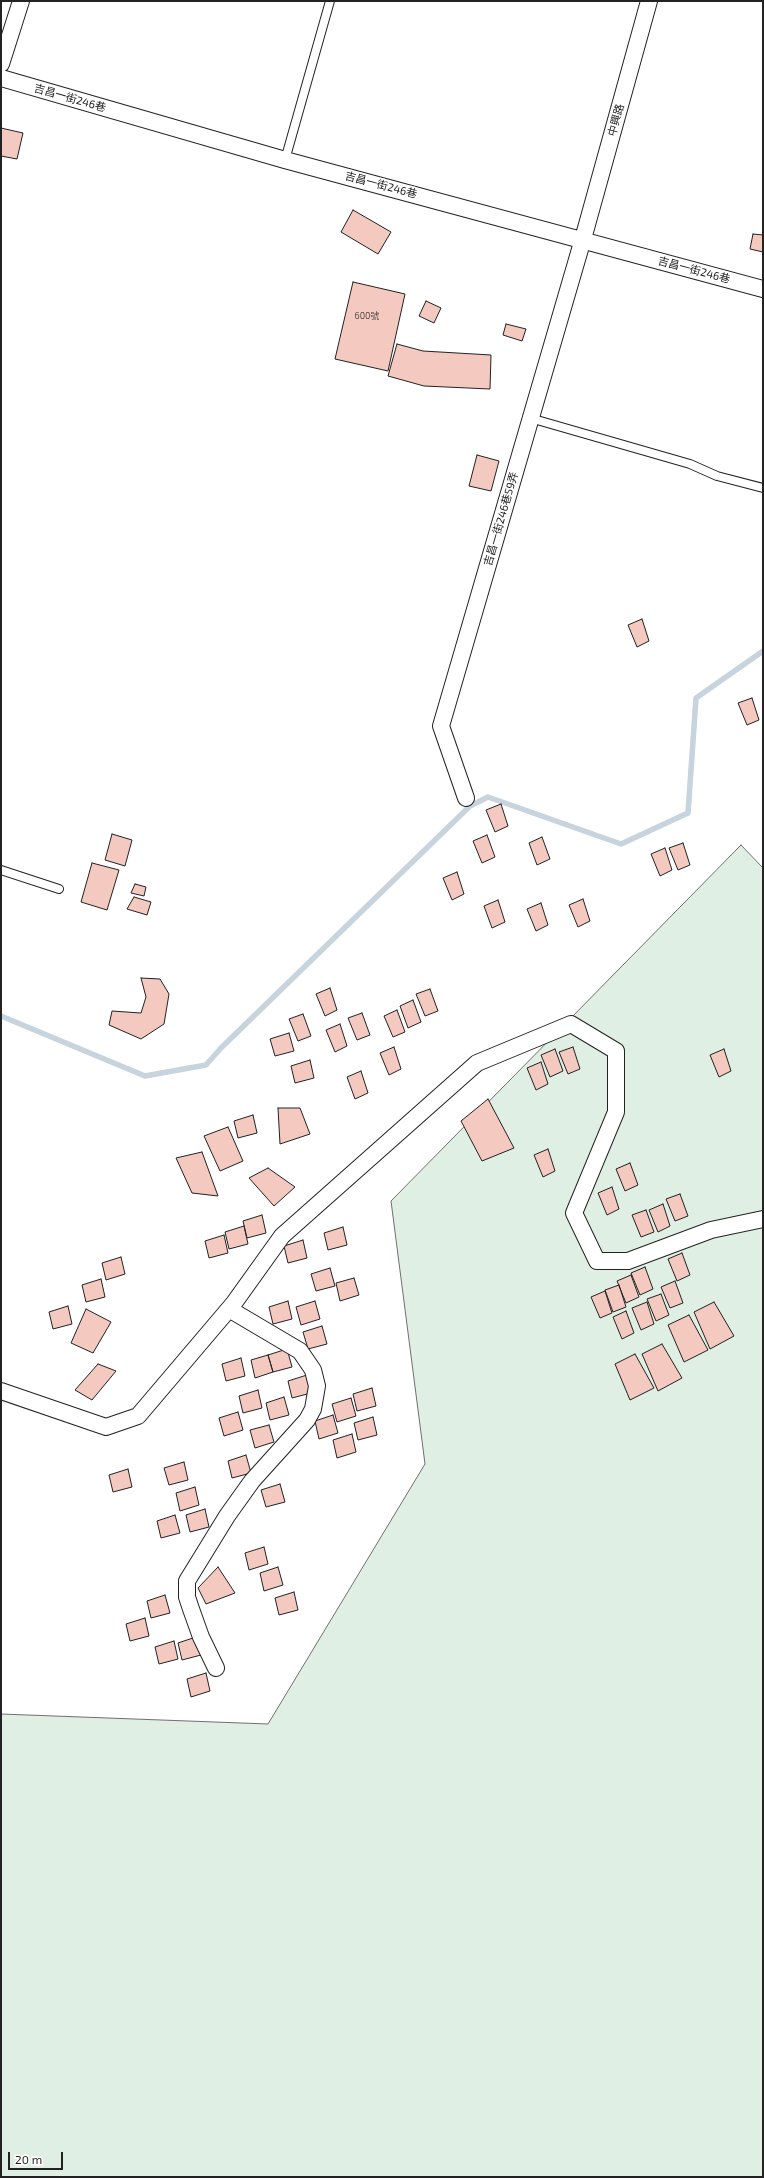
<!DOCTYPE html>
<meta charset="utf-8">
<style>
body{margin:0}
#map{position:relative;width:764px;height:2178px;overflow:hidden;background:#fff;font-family:"Exo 2",sans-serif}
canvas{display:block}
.frame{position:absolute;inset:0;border:2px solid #222;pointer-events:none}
.scale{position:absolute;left:8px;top:2152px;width:55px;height:18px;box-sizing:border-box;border:2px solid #222;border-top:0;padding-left:5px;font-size:12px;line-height:14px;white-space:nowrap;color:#222;-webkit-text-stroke:3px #fff;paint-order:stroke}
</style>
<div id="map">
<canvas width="764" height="2178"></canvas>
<div class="frame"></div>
<div class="scale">20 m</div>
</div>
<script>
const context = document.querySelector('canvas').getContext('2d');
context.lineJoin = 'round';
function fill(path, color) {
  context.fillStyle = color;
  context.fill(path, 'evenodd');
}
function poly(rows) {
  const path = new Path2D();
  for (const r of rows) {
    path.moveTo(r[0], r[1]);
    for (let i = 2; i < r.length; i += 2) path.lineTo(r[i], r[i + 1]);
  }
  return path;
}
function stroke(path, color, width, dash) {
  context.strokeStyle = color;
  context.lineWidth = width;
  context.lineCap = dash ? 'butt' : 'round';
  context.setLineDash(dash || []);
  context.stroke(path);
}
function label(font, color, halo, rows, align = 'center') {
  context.font = font + ' "Exo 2","Noto Sans TC",sans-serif';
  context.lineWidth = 3;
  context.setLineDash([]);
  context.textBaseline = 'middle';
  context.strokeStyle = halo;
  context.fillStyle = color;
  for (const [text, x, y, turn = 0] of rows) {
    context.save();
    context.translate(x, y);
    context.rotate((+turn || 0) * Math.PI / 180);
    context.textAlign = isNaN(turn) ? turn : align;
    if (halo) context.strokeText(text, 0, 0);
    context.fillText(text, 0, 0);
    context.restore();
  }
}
const green = poly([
 [741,845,763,868,763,2177,1,2177,1,1714,268,1724,425,1464,391,1201,741,845]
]);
const stream = poly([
 [1,1016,145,1076,206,1065,221,1048,470,806,488,797,621,844,688,813,696,698,763,651]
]);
const building = poly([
 [1,128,23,133,17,159,1,156,1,128],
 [353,210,391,232,378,254,341,232,353,210],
 [753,234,763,235,763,252,750,249,753,234],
 [353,282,405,294,388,371,335,359,353,282],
 [426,301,441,308,434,323,419,316,426,301],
 [506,324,526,329,522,341,503,335,506,324],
 [397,344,423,351,491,355,490,389,424,386,388,376,397,344],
 [477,455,499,461,491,491,469,486,477,455],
 [642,619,649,641,637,647,628,625,642,619],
 [752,698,759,720,747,725,738,703,752,698],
 [501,804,508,826,495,832,486,810,501,804],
 [112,834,132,840,125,866,105,860,112,834],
 [487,835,495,857,482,863,473,841,487,835],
 [542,837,550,859,537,865,529,843,542,837],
 [683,843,690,865,678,870,669,848,683,843],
 [665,848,672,870,660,876,651,854,665,848],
 [92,863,119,870,107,910,81,902,92,863],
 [457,872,464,894,452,900,443,878,457,872],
 [135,884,146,887,144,896,131,893,135,884],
 [134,897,151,902,147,915,127,909,134,897],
 [583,899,590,921,578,927,569,905,583,899],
 [498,900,505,922,492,928,484,906,498,900],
 [541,903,548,925,536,931,527,909,541,903],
 [141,978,160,979,169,994,164,1024,141,1039,109,1025,112,1011,141,1013,146,997,141,978],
 [330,988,337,1010,325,1016,316,994,330,988],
 [430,989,438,1011,425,1016,416,994,430,989],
 [413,1000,421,1022,408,1028,400,1006,413,1000],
 [397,1010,405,1032,393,1037,384,1016,397,1010],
 [362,1013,370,1035,357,1040,348,1018,362,1013],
 [303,1014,311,1036,298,1041,289,1019,303,1014],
 [340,1024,347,1046,335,1052,326,1030,340,1024],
 [289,1033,294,1051,275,1056,270,1039,289,1033],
 [394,1047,401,1069,389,1075,380,1053,394,1047],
 [573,1047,580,1069,568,1074,559,1052,573,1047],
 [555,1049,563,1071,550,1077,541,1055,555,1049],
 [724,1049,731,1071,719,1077,710,1055,724,1049],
 [310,1060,314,1078,295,1083,291,1066,310,1060],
 [541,1062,548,1084,536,1090,527,1068,541,1062],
 [361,1071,368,1093,355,1099,347,1077,361,1071],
 [488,1099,514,1148,482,1161,461,1121,488,1099],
 [278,1108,300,1108,310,1134,280,1144,278,1108],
 [253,1115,257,1133,238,1138,234,1121,253,1115],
 [228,1127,243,1161,220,1171,204,1136,228,1127],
 [548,1149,555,1171,543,1177,534,1155,548,1149],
 [202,1152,218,1196,192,1193,176,1158,202,1152],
 [630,1163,638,1185,625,1191,616,1169,630,1163],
 [268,1168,295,1187,274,1206,249,1178,268,1168],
 [612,1187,619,1209,607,1215,598,1193,612,1187],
 [680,1194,688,1216,675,1221,666,1199,680,1194],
 [663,1204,670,1226,658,1232,649,1210,663,1204],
 [646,1210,654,1232,641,1237,632,1215,646,1210],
 [262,1215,266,1233,247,1238,243,1221,262,1215],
 [244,1226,248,1244,229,1249,225,1232,244,1226],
 [343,1227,347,1245,328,1250,324,1233,343,1227],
 [224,1235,228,1253,209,1258,205,1241,224,1235],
 [303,1240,307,1258,288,1263,284,1246,303,1240],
 [682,1253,690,1275,677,1281,668,1259,682,1253],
 [121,1257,125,1274,106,1280,102,1263,121,1257],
 [645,1267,653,1289,640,1295,631,1273,645,1267],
 [330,1268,335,1286,316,1291,311,1274,330,1268],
 [631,1275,639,1297,626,1303,617,1281,631,1275],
 [354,1278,359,1295,340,1301,336,1283,354,1278],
 [101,1279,105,1297,86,1302,82,1285,101,1279],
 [675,1281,683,1303,670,1308,661,1287,675,1281],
 [619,1285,626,1307,613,1312,605,1290,619,1285],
 [605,1291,612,1313,600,1318,591,1297,605,1291],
 [661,1294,669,1315,656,1321,647,1299,661,1294],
 [288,1301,292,1319,273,1324,269,1307,288,1301],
 [315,1301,320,1319,301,1325,296,1307,315,1301],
 [647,1302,654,1324,641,1330,632,1308,647,1302],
 [714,1302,734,1336,710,1349,694,1312,714,1302],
 [68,1306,72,1324,53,1329,49,1312,68,1306],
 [86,1309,111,1322,93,1353,71,1343,86,1309],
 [626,1311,634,1333,622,1339,613,1317,626,1311],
 [689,1315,708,1350,684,1362,668,1325,689,1315],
 [322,1326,327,1344,308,1349,303,1332,322,1326],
 [662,1344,682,1378,658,1391,642,1354,662,1344],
 [287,1349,292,1367,273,1372,268,1355,287,1349],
 [635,1354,654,1388,630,1400,615,1364,635,1354],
 [268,1355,273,1372,255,1378,251,1360,268,1355],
 [241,1358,245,1376,226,1381,222,1364,241,1358],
 [98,1364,116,1371,92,1400,75,1390,98,1364],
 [307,1375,311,1393,292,1398,288,1381,307,1375],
 [372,1388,376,1406,357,1411,353,1394,372,1388],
 [258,1390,262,1408,243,1413,239,1396,258,1390],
 [284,1397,289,1415,270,1420,266,1403,284,1397],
 [351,1398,356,1416,337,1422,332,1404,351,1398],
 [238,1412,243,1430,224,1436,219,1418,238,1412],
 [333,1415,338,1433,319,1439,315,1421,333,1415],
 [373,1417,377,1435,358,1440,354,1423,373,1417],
 [269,1425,274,1442,255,1448,250,1430,269,1425],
 [352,1434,356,1452,337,1458,333,1440,352,1434],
 [246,1455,251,1473,232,1478,228,1461,246,1455],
 [184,1462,188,1480,169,1485,164,1468,184,1462],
 [128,1469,132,1487,113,1492,109,1475,128,1469],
 [280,1484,285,1502,266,1507,261,1490,280,1484],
 [195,1487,199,1505,180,1511,176,1493,195,1487],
 [205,1509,209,1527,190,1532,186,1515,205,1509],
 [175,1515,180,1533,161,1538,157,1521,175,1515],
 [264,1547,268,1564,249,1570,245,1553,264,1547],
 [218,1567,235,1593,206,1604,198,1588,218,1567],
 [278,1567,283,1585,264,1591,260,1573,278,1567],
 [294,1592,298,1610,279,1615,275,1598,294,1592],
 [165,1595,170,1613,151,1618,147,1601,165,1595],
 [145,1618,149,1636,130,1641,126,1624,145,1618],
 [196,1637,201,1655,182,1660,178,1643,196,1637],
 [174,1641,178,1659,159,1664,155,1647,174,1641],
 [206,1673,210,1691,191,1697,187,1679,206,1673]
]);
const lane = poly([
 [285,160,330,1],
 [530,418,690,464,717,476,763,488],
 [1,870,59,889]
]);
const street = poly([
 [1,64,21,1],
 [1,78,285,160,763,289],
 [466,798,441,726,583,239,649,1],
 [1,1391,106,1427,138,1416,234,1303,282,1236,477,1063,571,1024,616,1051,616,1112,574,1213,597,1261,628,1261,711,1230,763,1219],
 [216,1668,201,1637,191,1609,187,1597,187,1581,227,1516,252,1481,307,1420,313,1409,317,1386,313,1370,300,1351,229,1309]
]);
const numberNames = [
 ["600號",367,316]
];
const streetNames = [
 ["吉昌一街246巷",70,98,16],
 ["中興路",616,120,-75],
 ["吉昌一街246巷",381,185,15],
 ["吉昌一街246巷",694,270,15],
 ["吉昌一街246巷59弄",501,519,-74]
];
fill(green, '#e0efe3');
stroke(green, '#6f6f6f', 1);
stroke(stream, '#c7d3dd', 5.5);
fill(building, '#f3c9c0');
stroke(building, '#222', 1);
stroke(lane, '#222', 10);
stroke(street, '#222', 18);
stroke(lane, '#fff', 8);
stroke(street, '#fff', 16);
label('9px', '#564c4a', null, numberNames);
label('11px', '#222', '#fff', streetNames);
</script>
